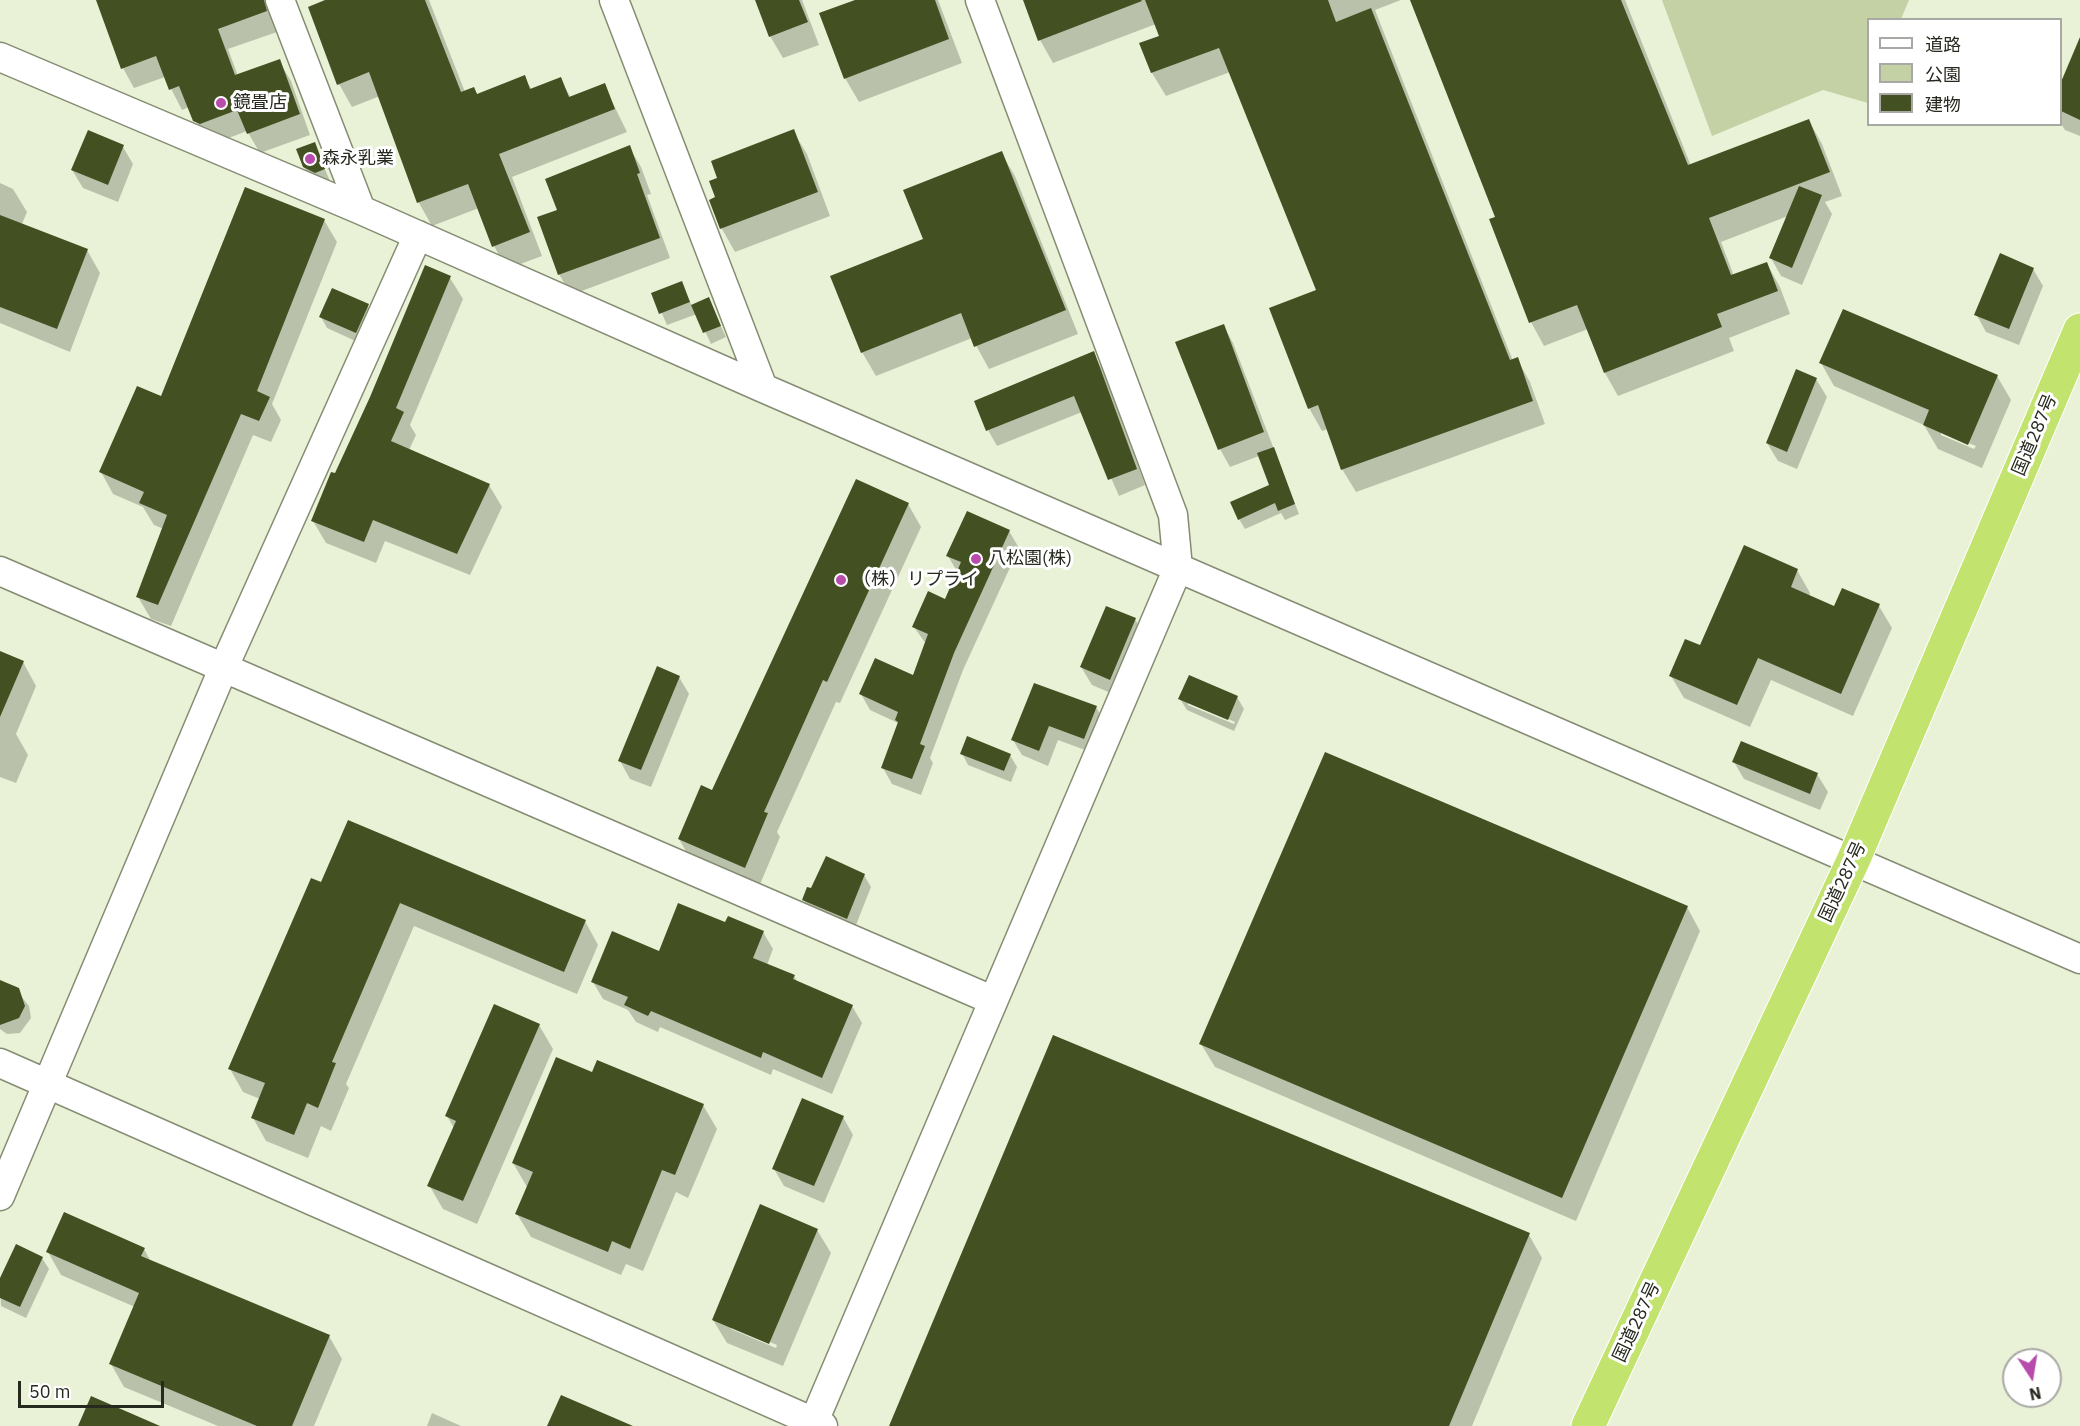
<!DOCTYPE html>
<meta charset="utf-8">
<style>
body{margin:0}
#map{position:relative;width:2080px;height:1426px;overflow:hidden;background:#e9f2d6;font-family:"IBM Plex Sans","Noto Sans JP",sans-serif}
canvas{display:block}
.legend{position:absolute;left:1867px;top:18px;width:195px;height:108px;box-sizing:border-box;background:#fff;border:2px solid #a8a9a5;margin:0;padding:8px 10px;list-style:none;font-size:18px;color:#25291e}
.legend li{display:flex;align-items:center;gap:12px;height:30px}
.legend b{width:30px;border:2px solid #a8a9a5}
.north{position:absolute;left:2002px;top:1348px;width:60px;height:60px;box-sizing:border-box;background:#fff;border:2px solid #a8a9a5;border-radius:50%;rotate:168deg;font-size:16px;font-weight:700;line-height:24px;text-align:center;color:#25291e}
.north::after{content:'';display:block;margin:auto;width:21px;height:27px;background:#b84cac;clip-path:polygon(50% 0,100% 100%,50% 72%,0 100%)}
.scale{position:absolute;left:18px;top:1381px;width:146px;height:27px;box-sizing:border-box;border:3px solid #25291e;border-top:0;padding-left:8px;font-size:18px;line-height:21px;white-space:nowrap;color:#25291e;-webkit-text-stroke:4px #fff;paint-order:stroke}
</style>
<div id="map">
<canvas width="2080" height="1426"></canvas>
<ul class="legend">
<li><b style="height:8px;background:#fff"></b>道路</li>
<li><b style="height:16px;background:#c3d1a5"></b>公園</li>
<li><b style="height:16px;background:#435022"></b>建物</li>
</ul>
<div class="north">N</div>
<div class="scale">50 m</div>
</div>
<script>
const context = document.querySelector('canvas').getContext('2d');
context.lineJoin = 'round';
function fill(path, color) {
  context.fillStyle = color;
  context.fill(path, 'evenodd');
}
function poly(rows) {
  const path = new Path2D();
  for (const r of rows) {
    path.moveTo(r[0], r[1]);
    for (let i = 2; i < r.length; i += 2) path.lineTo(r[i], r[i + 1]);
  }
  return path;
}
function stroke(path, color, width, dash) {
  context.strokeStyle = color;
  context.lineWidth = width;
  context.lineCap = dash ? 'butt' : 'round';
  context.setLineDash(dash || []);
  context.stroke(path);
}
function label(font, color, halo, rows, align = 'center') {
  context.font = font + ' "IBM Plex Sans","Noto Sans JP",sans-serif';
  context.lineWidth = 6;
  context.setLineDash([]);
  context.textBaseline = 'middle';
  context.strokeStyle = halo;
  context.fillStyle = color;
  for (const [text, x, y, turn = 0] of rows) {
    context.save();
    context.translate(x, y);
    context.rotate((+turn || 0) * Math.PI / 180);
    context.textAlign = isNaN(turn) ? turn : align;
    if (halo) context.strokeText(text, 0, 0);
    context.fillText(text, 0, 0);
    context.restore();
  }
}
const green = poly([
 [1662,0,1909,0,1901,19,1868,20,1868,103,1823,90,1712,136]
]);
const shadow = poly([
 [97,0,266,0,277,32,228,49,238,76,279,61,291,81,310,135,260,153,247,131,213,144,206,141,189,107,182,110,165,77,134,88,123,68],
 [330,0,429,0,465,92,477,95,524,77,532,90,560,79,571,98,604,85,627,132,512,177,542,256,507,269,494,246,479,208,432,226,419,203,380,96,352,107,339,84],
 [756,0,802,0,819,45,783,58,770,36],
 [860,0,938,0,962,63,859,102,845,78],
 [1024,0,1401,0,1375,10,1513,361,1517,359,1530,382,1545,424,1356,492,1342,469,1328,429,1322,431,1309,408,1318,291,1230,72,1166,96,1152,73,1141,44,1161,37,1156,24,1053,63,1040,40],
 [1412,0,1625,0,1691,166,1809,121,1822,144,1842,196,1825,202,1832,214,1802,285,1781,276,1771,258,1788,216,1721,242,1734,276,1767,264,1780,287,1790,314,1729,338,1734,351,1618,396,1605,373,1588,329,1544,346,1531,322,1491,220,1497,217],
 [2080,41,2080,136,2065,130,2060,122,2060,85],
 [793,131,807,154,830,216,735,252,722,229,711,200,717,198],
 [314,144,330,181,322,184,311,179,304,167],
 [123,147,133,164,118,202,83,188,72,170],
 [629,147,641,167,651,194,647,195,670,258,571,295,559,274,559,211],
 [1001,153,1015,176,1078,334,989,369,972,338,876,376,862,352,925,240],
 [0,183,13,189,27,212,22,224,87,250,100,273,70,352,0,323],
 [324,220,337,242,272,404,281,420,271,442,253,435,171,626,151,619,138,597,164,529,154,525,143,507,113,494,101,472,162,398],
 [2033,269,2043,286,2019,345,1986,332,1976,314],
 [450,278,463,299,410,425,416,435,409,450,489,485,502,507,470,575,385,541,376,563,326,543,313,521,335,475],
 [681,283,692,306,708,299,726,337,711,344,697,314,667,325,653,293],
 [368,306,374,317,362,344,327,328,321,317],
 [1844,310,1997,376,2011,400,1982,468,1938,449,1924,425,1834,386,1821,363],
 [1941,432,1976,446,1974,449,1941,435],
 [1223,325,1233,343,1299,514,1285,520,1281,513,1245,529,1239,519,1270,486,1259,456,1230,467,1220,449],
 [1093,353,1102,369,1145,485,1119,496,1082,412,997,446,988,430],
 [1816,379,1827,397,1797,469,1778,461,1767,443],
 [908,504,921,527,840,703,836,702,777,832,780,837,758,889,692,862,679,839],
 [1009,531,1019,548,963,670,930,758,933,763,921,795,892,784,883,768,898,723,870,710,861,694,913,677,926,644,914,627,946,601,958,573,948,556],
 [1797,570,1810,593,1809,597,1835,608,1879,606,1892,628,1853,716,1771,680,1750,727,1684,698,1671,676,1700,647],
 [1135,619,1145,637,1120,697,1092,685,1081,667],
 [0,653,23,662,36,686,16,734,28,755,16,783,0,777],
 [679,677,689,694,651,787,630,779,620,761],
 [1237,697,1244,709,1234,731,1187,710,1180,699],
 [1188,701,1235,722,1234,724,1188,705],
 [1096,707,1105,723,1093,753,1058,740,1048,766,1022,755,1013,740],
 [962,753,1010,755,1017,767,1011,782,968,765],
 [1734,762,1817,774,1828,792,1820,810,1744,779],
 [864,875,871,887,854,930,810,911,804,900],
 [322,884,585,921,598,945,577,994,414,926,346,1084,349,1088,331,1131,321,1126,308,1158,266,1141,253,1118,260,1099,243,1092,230,1069],
 [1687,907,1700,931,1576,1221,1215,1067,1201,1044],
 [726,924,763,932,773,949,767,965,794,976,798,983,852,1006,862,1023,832,1094,773,1069,771,1075,660,1027,658,1032,636,1022,628,1010,603,999,593,982],
 [0,984,13,986,29,1006,31,1018,20,1033,7,1034,0,1029],
 [539,1025,553,1049,477,1224,443,1209,429,1185,454,1128,447,1116],
 [593,1074,703,1105,717,1129,688,1198,676,1192,643,1271,626,1264,621,1275,531,1237,517,1214,527,1187,513,1163],
 [843,1117,853,1135,824,1203,784,1186,774,1169],
 [817,1230,831,1253,783,1366,727,1343,713,1320],
 [731,1326,777,1345,776,1348,731,1329],
 [1529,1235,1542,1258,1472,1426,891,1426],
 [144,1249,151,1262,329,1336,342,1359,314,1426,218,1426,124,1387,111,1364,135,1307,61,1275,48,1252],
 [42,1258,49,1269,26,1318,1,1306,0,1282],
 [432,1413,461,1426,427,1426]
]);
const building = poly([
 [96,0,264,0,267,11,218,29,235,75,280,59,300,114,247,134,237,110,200,124,193,121,179,86,169,90,156,56,121,69],
 [325,0,425,0,461,92,474,87,477,94,525,75,530,89,561,77,569,97,605,83,615,109,499,154,530,232,492,247,468,184,417,203,369,72,337,85,308,7],
 [755,0,799,0,808,22,769,37],
 [855,0,935,0,949,39,844,79,819,13],
 [1023,0,1141,0,1142,1,1038,41],
 [1145,0,1328,0,1336,22,1371,8,1510,360,1518,357,1533,401,1341,470,1318,405,1308,409,1269,308,1316,290,1219,48,1151,73,1139,43,1159,36],
 [1410,0,1621,0,1688,165,1809,119,1830,172,1709,218,1731,275,1767,262,1778,291,1717,314,1722,327,1604,373,1577,305,1529,323,1489,219,1495,217],
 [2080,37,2080,120,2061,111,2061,82],
 [794,129,818,192,720,229,709,200,715,197,709,181,717,178,711,161],
 [88,130,124,145,108,185,71,170],
 [315,142,325,169,315,173,303,167,296,149],
 [630,145,640,173,637,174,660,238,558,275,537,217,557,210,545,179],
 [1002,151,1066,310,974,347,961,313,861,353,830,276,923,239,903,190],
 [1799,186,1822,195,1792,268,1769,258],
 [245,187,325,219,257,391,270,397,259,421,241,414,158,605,136,597,167,515,139,503,144,492,99,472,137,386,161,396],
 [0,215,88,249,57,329,0,307],
 [2000,253,2034,268,2009,329,1974,315],
 [425,265,451,276,396,408,404,412,391,441,490,484,457,554,373,520,364,542,311,521,331,472,335,473,370,397],
 [682,281,690,302,659,314,651,293],
 [332,288,369,304,356,333,319,317],
 [709,297,721,326,703,333,691,305],
 [1843,309,1998,375,1968,445,1923,425,1929,410,1819,363],
 [1224,324,1264,432,1218,450,1175,342],
 [1094,351,1137,469,1108,480,1074,396,986,431,974,401],
 [1796,369,1817,378,1787,452,1766,443],
 [1274,447,1295,504,1278,511,1275,503,1238,520,1230,502,1269,485,1257,453],
 [856,479,909,503,827,682,823,680,764,812,768,813,745,868,678,839,701,785,712,790],
 [967,511,1010,530,954,653,920,744,925,746,912,779,881,768,898,722,895,720,898,712,859,694,875,658,913,675,928,634,912,627,928,591,945,599,961,562,946,556],
 [1744,545,1798,569,1791,587,1834,606,1842,588,1880,604,1841,694,1758,658,1737,705,1669,676,1685,639,1700,645],
 [1106,606,1136,618,1110,680,1080,667],
 [0,651,24,661,0,717],
 [657,666,680,676,641,770,618,761],
 [1189,675,1238,696,1228,720,1178,699],
 [1034,683,1097,706,1084,739,1049,726,1039,751,1011,740],
 [967,736,1011,754,1004,771,960,754],
 [1741,741,1818,773,1810,794,1732,762],
 [1325,752,1688,906,1562,1198,1199,1044],
 [348,820,586,920,564,972,400,903,332,1062,336,1063,318,1108,307,1103,294,1135,251,1118,265,1083,228,1069,311,878,321,882],
 [826,856,865,874,847,919,802,900,807,887,811,888],
 [678,903,725,922,728,916,764,931,753,958,795,975,793,979,853,1005,822,1078,763,1052,761,1058,651,1011,648,1016,624,1005,628,997,591,982,612,931,659,951],
 [0,980,19,988,25,1006,19,1018,0,1025],
 [494,1004,540,1024,463,1201,427,1186,456,1121,445,1116],
 [1053,1035,1530,1233,1449,1426,889,1426],
 [556,1057,592,1072,597,1060,704,1104,675,1175,662,1170,630,1249,612,1241,608,1252,515,1214,533,1172,512,1163],
 [802,1098,844,1116,814,1186,772,1169],
 [760,1204,818,1229,769,1344,712,1320],
 [64,1212,145,1248,141,1256,330,1335,292,1426,257,1426,109,1364,139,1293,46,1252],
 [16,1244,43,1257,20,1307,0,1298,0,1278],
 [561,1395,633,1426,547,1426],
 [91,1396,160,1426,78,1426]
]);
const minor = poly([
 [280,0,361,210],
 [614,0,763,388],
 [0,57,361,210,763,388,2080,959],
 [0,571,992,1000],
 [0,1063,823,1426],
 [0,1196,223,669,418,235],
 [812,1426,1178,568,1173,515,980,0]
]);
const highway = poly([
 [1588,1426,1853,861,2080,330]
]);
const markers = [
 [221,103,6,"#b84cac"],
 [310,159,6,"#b84cac"],
 [976,559,6,"#b84cac"],
 [841,580,6,"#b84cac"]
];
const poiNames = [
 ["鏡畳店",233,103],
 ["森永乳業",322,159],
 ["八松園(株)",988,559],
 ["（株）リプライ",853,580]
];
const streetNames = [
 ["国道287号",2035,435,-67],
 ["国道287号",1843,882,-65],
 ["国道287号",1637,1322,-65]
];
fill(green, '#c3d1a5');
fill(shadow, '#0003');
fill(building, '#435022');
stroke(minor, '#848c73', 31);
stroke(highway, '#fff', 35);
stroke(minor, '#fff', 28);
stroke(highway, '#c2e36e', 33);
for (const [x, y, r, color] of markers) {
  const dot = new Path2D();
  dot.arc(x, y, r, 0, 2 * Math.PI);
  context.fillStyle = color;
  context.fill(dot);
  stroke(dot, '#fff', 2);
}
label('18px', '#25291e', '#fff', poiNames, 'left');
label('18px', '#25291e', '#fff', streetNames);
</script>
